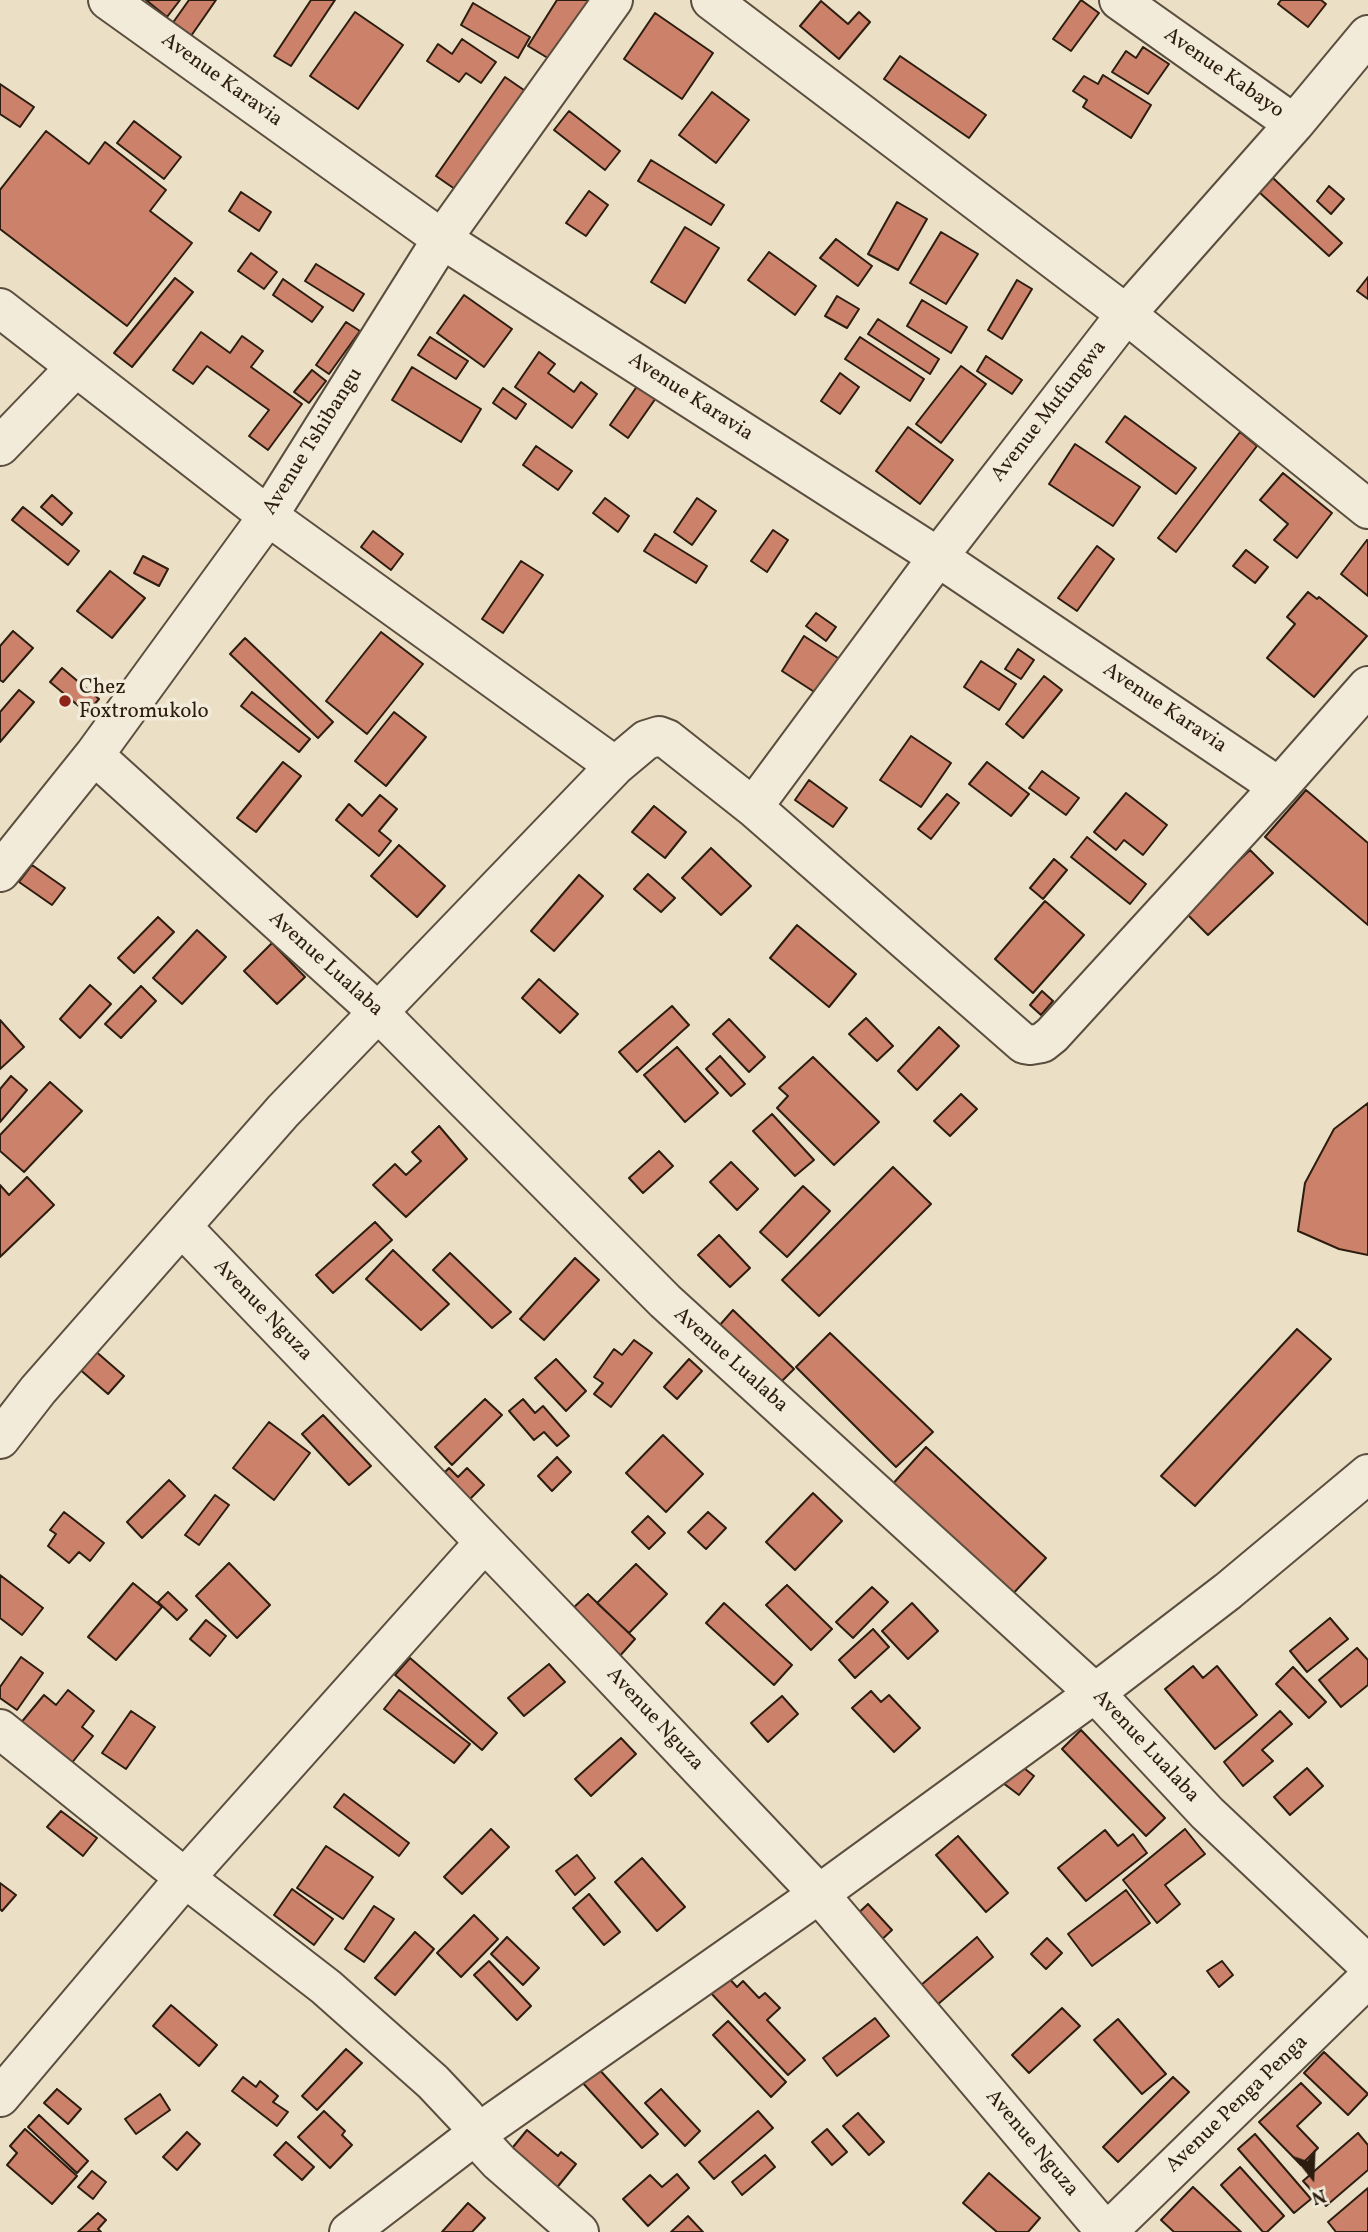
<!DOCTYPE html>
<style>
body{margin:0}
#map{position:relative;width:1368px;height:2232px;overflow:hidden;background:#ebe0c6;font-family:Vollkorn,serif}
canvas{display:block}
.north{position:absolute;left:1277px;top:2141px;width:70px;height:70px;-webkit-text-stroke:5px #f2ebda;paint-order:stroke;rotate:162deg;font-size:19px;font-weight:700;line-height:28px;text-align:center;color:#2c1d10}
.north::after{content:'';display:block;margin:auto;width:24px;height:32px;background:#2c1d10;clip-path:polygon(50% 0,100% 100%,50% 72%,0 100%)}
</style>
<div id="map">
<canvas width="1368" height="2232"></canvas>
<div class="north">N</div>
</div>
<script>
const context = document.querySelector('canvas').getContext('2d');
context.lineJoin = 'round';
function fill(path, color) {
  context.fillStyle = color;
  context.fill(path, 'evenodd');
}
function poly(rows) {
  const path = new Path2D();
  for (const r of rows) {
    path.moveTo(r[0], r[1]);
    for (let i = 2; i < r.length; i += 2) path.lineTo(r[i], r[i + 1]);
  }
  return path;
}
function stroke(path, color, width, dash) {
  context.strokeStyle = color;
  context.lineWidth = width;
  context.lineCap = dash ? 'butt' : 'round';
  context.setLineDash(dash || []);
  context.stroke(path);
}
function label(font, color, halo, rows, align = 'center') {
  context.font = font + ' Vollkorn,serif';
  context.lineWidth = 7;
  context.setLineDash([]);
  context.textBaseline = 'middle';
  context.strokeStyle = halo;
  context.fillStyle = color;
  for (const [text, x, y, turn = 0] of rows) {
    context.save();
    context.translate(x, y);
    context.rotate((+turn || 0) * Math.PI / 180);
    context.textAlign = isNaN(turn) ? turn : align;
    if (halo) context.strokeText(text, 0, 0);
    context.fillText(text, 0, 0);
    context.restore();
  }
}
const building = poly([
 [146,0,180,0,167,17,146,0],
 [189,0,216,0,191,36,172,24,189,0],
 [311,0,335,0,291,66,274,56,311,0],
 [557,0,595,0,556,63,528,46,557,0],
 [1081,0,1099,13,1071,51,1053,39,1081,0],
 [1281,0,1321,0,1326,4,1308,27,1278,4,1281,0],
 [821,1,848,24,859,12,870,22,839,59,800,26,821,1],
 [473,3,530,37,518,58,461,25,473,3],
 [355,12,403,45,358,109,310,76,355,12],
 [655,13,713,53,682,99,624,59,655,13],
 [462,39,496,62,481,83,466,73,459,82,427,61,438,44,452,54,462,39],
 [1143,47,1169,64,1148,94,1112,72,1126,51,1136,58,1143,47],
 [900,56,986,115,969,138,884,79,900,56],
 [1103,75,1151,105,1131,138,1083,107,1087,100,1073,91,1084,76,1098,84,1103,75],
 [505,77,534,97,465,196,436,176,505,77],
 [0,84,34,107,20,127,0,114,0,84],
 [712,92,749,120,716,163,679,135,712,92],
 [569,111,620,151,605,170,554,130,569,111],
 [134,121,181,157,164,179,117,143,134,121],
 [46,131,89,164,105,142,166,190,150,211,192,243,127,326,0,229,0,190,46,131],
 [651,160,724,205,711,225,638,181,651,160],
 [1273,178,1342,243,1329,256,1259,192,1273,178],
 [1329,186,1344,199,1331,214,1317,201,1329,186],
 [589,191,608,205,586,236,566,223,589,191],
 [241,192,271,212,259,231,229,211,241,192],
 [897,202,927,219,898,270,868,254,897,202],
 [685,227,719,248,685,303,651,282,685,227],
 [941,232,978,254,946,304,910,283,941,232],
 [836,239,872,266,858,286,820,258,836,239],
 [769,252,816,286,795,315,748,280,769,252],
 [251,253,277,272,264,289,238,271,251,253],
 [316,264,364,294,353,311,305,281,316,264],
 [1368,277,1368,299,1357,291,1368,277],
 [175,278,193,292,132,367,114,353,175,278],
 [283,279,323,307,312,322,273,295,283,279],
 [1017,280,1032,289,1002,339,988,330,1017,280],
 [464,295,512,329,484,367,437,333,464,295],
 [837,296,859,309,847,328,825,316,837,296],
 [922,300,967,327,951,353,907,326,922,300],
 [878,319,939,359,930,374,868,334,878,319],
 [346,322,360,331,329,374,316,365,346,322],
 [201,332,230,353,242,336,263,351,251,367,302,404,268,450,249,436,269,410,207,366,193,384,173,370,201,332],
 [430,337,468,361,456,379,418,355,430,337],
 [860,337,924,379,910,401,845,359,860,337],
 [539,352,555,364,548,373,574,392,581,382,597,394,572,428,515,387,539,352],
 [986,356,1022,380,1012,394,977,371,986,356],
 [961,366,986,384,941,443,916,424,961,366],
 [412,367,481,409,461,442,392,400,412,367],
 [312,370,326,381,309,403,294,392,312,370],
 [840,373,859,387,840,414,821,401,840,373],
 [638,385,656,398,628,438,610,425,638,385],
 [503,388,526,404,516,419,493,403,503,388],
 [1125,416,1196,468,1176,494,1106,442,1125,416],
 [908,427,953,460,920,504,876,471,908,427],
 [1240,432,1257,446,1176,552,1158,538,1240,432],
 [1075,444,1140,487,1113,526,1049,484,1075,444],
 [536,446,572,471,558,490,523,465,536,446],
 [1283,473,1332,513,1297,558,1274,540,1288,524,1260,500,1283,473],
 [52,495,72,513,62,525,41,507,52,495],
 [605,498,629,516,618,532,593,513,605,498],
 [697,498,716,511,692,545,674,532,697,498],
 [23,507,79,551,68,565,12,520,23,507],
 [773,530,788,540,767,572,751,561,773,530],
 [373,531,403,554,391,570,361,547,373,531],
 [655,534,707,566,696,583,644,551,655,534],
 [1367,540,1368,541,1368,596,1341,574,1367,540],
 [1097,546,1114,559,1077,611,1058,598,1097,546],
 [1246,550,1268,567,1255,583,1233,566,1246,550],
 [143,556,168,569,159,586,134,573,143,556],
 [521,561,543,575,503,633,482,619,521,561],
 [110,571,145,598,112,638,77,611,110,571],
 [1308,592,1317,599,1319,597,1367,636,1314,697,1267,658,1295,624,1287,617,1308,592],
 [816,613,836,627,826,641,806,626,816,613],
 [13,631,33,648,3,682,0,680,0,646,13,631],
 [381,632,423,664,367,734,326,701,381,632],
 [804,636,841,660,819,695,782,671,804,636],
 [245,638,333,722,318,738,230,654,245,638],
 [1018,649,1034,660,1021,679,1005,669,1018,649],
 [981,661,1016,684,999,710,964,687,981,661],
 [62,668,99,699,87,713,50,682,62,668],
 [1044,676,1062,690,1023,738,1006,724,1044,676],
 [19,690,34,702,0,742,0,712,19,690],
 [252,692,310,739,299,752,241,706,252,692],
 [394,712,426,737,386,786,355,761,394,712],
 [911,736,951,763,921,807,880,780,911,736],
 [283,762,301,776,256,832,237,818,283,762],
 [987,762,1029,794,1011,816,969,784,987,762],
 [1042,771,1079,798,1066,815,1029,788,1042,771],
 [809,780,847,808,833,827,795,800,809,780],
 [1306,790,1368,843,1368,925,1265,837,1306,790],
 [1126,793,1167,825,1143,855,1124,840,1116,850,1094,832,1126,793],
 [947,794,959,803,931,839,918,829,947,794],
 [380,795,397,809,379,831,391,841,379,856,336,820,349,804,362,816,380,795],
 [654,806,686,832,665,858,632,832,654,806],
 [1087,837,1146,884,1130,904,1071,857,1087,837],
 [399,845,445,886,417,917,371,876,399,845],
 [711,848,751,886,721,915,682,878,711,848],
 [1250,850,1273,873,1208,935,1185,912,1250,850],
 [1054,859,1067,870,1043,899,1030,888,1054,859],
 [32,865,65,888,52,905,19,882,32,865],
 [648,874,675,898,661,912,634,889,648,874],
 [579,875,603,896,554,951,531,931,579,875],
 [1045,901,1084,935,1033,993,995,959,1045,901],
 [158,917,174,932,134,973,118,958,158,917],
 [797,925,856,974,829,1007,770,958,797,925],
 [197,930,226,957,182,1004,153,978,197,930],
 [272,943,305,977,277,1004,244,971,272,943],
 [539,979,578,1014,560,1033,522,998,539,979],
 [90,985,111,1004,80,1038,60,1019,90,985],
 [141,986,156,1001,121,1038,105,1024,141,986],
 [1042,991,1053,1001,1041,1015,1030,1005,1042,991],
 [672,1006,689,1025,637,1072,619,1052,672,1006],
 [866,1018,893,1046,877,1061,849,1034,866,1018],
 [729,1019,765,1057,749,1072,713,1034,729,1019],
 [0,1020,24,1047,0,1069,0,1020],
 [939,1027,959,1046,917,1090,898,1071,939,1027],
 [677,1047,718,1093,685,1122,644,1075,677,1047],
 [720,1056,745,1084,731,1096,706,1069,720,1056],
 [813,1057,879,1122,834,1165,777,1108,788,1096,779,1088,813,1057],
 [11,1076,27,1090,0,1122,0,1089,11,1076],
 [50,1082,82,1111,24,1172,0,1151,0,1135,50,1082],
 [961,1094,977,1109,950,1136,934,1121,961,1094],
 [1368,1103,1368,1255,1339,1249,1298,1231,1305,1183,1334,1129,1368,1103],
 [772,1114,814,1160,795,1176,753,1131,772,1114],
 [439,1126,467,1159,406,1217,373,1185,395,1164,406,1175,421,1161,412,1152,439,1126],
 [659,1151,673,1166,643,1193,629,1178,659,1151],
 [731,1162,758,1189,737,1210,710,1182,731,1162],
 [893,1167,931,1204,819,1316,782,1280,893,1167],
 [27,1177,54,1205,0,1257,0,1185,9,1195,27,1177],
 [803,1186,830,1211,787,1257,760,1232,803,1186],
 [375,1222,392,1240,333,1293,316,1275,375,1222],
 [719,1235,750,1268,730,1287,698,1255,719,1235],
 [393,1250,449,1304,421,1330,366,1279,393,1250],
 [450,1253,511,1312,492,1328,433,1270,450,1253],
 [575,1258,599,1280,544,1340,520,1319,575,1258],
 [733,1310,794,1369,779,1384,719,1326,733,1310],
 [1297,1329,1331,1359,1195,1506,1161,1476,1297,1329],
 [830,1333,933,1432,896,1467,796,1367,830,1333],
 [634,1340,652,1353,611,1407,594,1394,603,1383,594,1377,614,1349,622,1355,634,1340],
 [85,1342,124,1376,108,1394,69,1360,85,1342],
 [556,1359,586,1391,566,1411,535,1378,556,1359],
 [689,1359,702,1371,677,1399,664,1387,689,1359],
 [485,1399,502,1415,452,1465,435,1447,485,1399],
 [523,1399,535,1413,543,1406,569,1436,557,1446,544,1432,534,1440,509,1411,523,1399],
 [323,1415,371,1466,349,1485,302,1434,323,1415],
 [269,1422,310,1453,274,1500,233,1468,269,1422],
 [663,1435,703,1474,666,1512,626,1473,663,1435],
 [926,1447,1046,1558,1010,1597,890,1487,926,1447],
 [557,1457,571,1472,552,1491,538,1476,557,1457],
 [449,1468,458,1477,467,1468,484,1485,464,1505,437,1480,449,1468],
 [169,1480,185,1496,142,1538,127,1522,169,1480],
 [813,1493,842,1521,795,1570,766,1542,813,1493],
 [215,1495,229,1505,199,1545,185,1535,215,1495],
 [64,1512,104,1543,90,1561,79,1552,69,1563,48,1546,56,1534,50,1530,64,1512],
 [708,1512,726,1528,706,1549,688,1532,708,1512],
 [648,1516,665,1533,649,1549,632,1532,648,1516],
 [229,1563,270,1605,237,1638,196,1596,229,1563],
 [636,1564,667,1594,629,1633,597,1603,636,1564],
 [0,1575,43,1608,22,1635,0,1618,0,1575],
 [133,1583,162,1607,116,1660,88,1637,133,1583],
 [787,1585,832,1629,811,1650,766,1605,787,1585],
 [872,1587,888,1602,853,1638,836,1622,872,1587],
 [168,1592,187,1610,177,1620,158,1602,168,1592],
 [588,1594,635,1639,618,1658,570,1611,588,1594],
 [724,1603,792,1665,774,1685,706,1623,724,1603],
 [912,1603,938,1631,908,1659,882,1631,912,1603],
 [1330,1618,1348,1639,1307,1672,1290,1651,1330,1618],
 [206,1620,226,1636,210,1656,190,1639,206,1620],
 [873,1629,889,1647,855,1678,839,1660,873,1629],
 [1357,1648,1368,1660,1368,1685,1341,1707,1319,1680,1357,1648],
 [21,1657,43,1673,17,1710,0,1698,0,1687,21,1657],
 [410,1658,497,1733,482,1750,395,1675,410,1658],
 [549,1664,565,1682,524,1716,508,1698,549,1664],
 [1193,1666,1203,1678,1217,1666,1257,1715,1215,1749,1165,1689,1193,1666],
 [1293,1667,1326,1702,1309,1718,1276,1684,1293,1667],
 [68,1690,94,1711,82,1727,93,1736,71,1764,20,1724,44,1695,56,1705,68,1690],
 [399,1690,470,1744,454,1763,384,1709,399,1690],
 [871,1691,881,1702,889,1695,920,1728,894,1752,852,1708,871,1691],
 [782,1696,798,1714,768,1742,751,1723,782,1696],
 [131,1711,155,1727,126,1769,102,1753,131,1711],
 [1280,1711,1292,1724,1262,1750,1273,1761,1243,1786,1224,1762,1280,1711],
 [1081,1730,1165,1818,1146,1836,1062,1749,1081,1730],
 [621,1738,636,1754,591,1796,575,1779,621,1738],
 [1015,1761,1034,1776,1019,1795,999,1780,1015,1761],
 [1307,1768,1323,1786,1290,1815,1274,1797,1307,1768],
 [344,1794,409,1843,399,1856,334,1807,344,1794],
 [61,1811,97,1838,83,1856,47,1827,61,1811],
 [491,1829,509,1847,462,1894,444,1877,491,1829],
 [1185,1829,1205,1854,1165,1885,1180,1904,1157,1923,1123,1880,1185,1829],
 [1105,1830,1118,1846,1133,1834,1147,1853,1086,1901,1058,1868,1105,1830],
 [958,1836,1008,1893,986,1912,936,1855,958,1836],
 [326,1846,373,1877,343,1919,297,1888,326,1846],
 [577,1855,595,1878,575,1895,556,1871,577,1855],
 [642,1858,685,1907,657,1931,615,1882,642,1858],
 [0,1883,16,1895,2,1911,0,1909,0,1883],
 [292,1889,333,1919,314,1945,274,1915,292,1889],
 [1126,1890,1150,1923,1092,1966,1068,1934,1126,1890],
 [589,1894,620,1932,604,1945,573,1908,589,1894],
 [868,1904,892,1930,877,1944,852,1919,868,1904],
 [374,1906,394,1919,364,1962,345,1949,374,1906],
 [474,1915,498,1939,461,1977,437,1953,474,1915],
 [415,1932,434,1949,395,1995,375,1978,415,1932],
 [507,1937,539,1968,523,1985,491,1954,507,1937],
 [977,1937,993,1957,937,2005,920,1986,977,1937],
 [1047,1938,1062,1953,1046,1969,1031,1954,1047,1938],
 [489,1961,531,2006,517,2020,474,1975,489,1961],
 [1222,1961,1233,1975,1219,1987,1207,1971,1222,1961],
 [726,1975,737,1987,743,1981,759,1998,765,1993,780,2008,767,2020,805,2060,788,2075,709,1991,726,1975],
 [171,2005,217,2045,199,2066,153,2026,171,2005],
 [1062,2008,1080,2026,1029,2073,1012,2055,1062,2008],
 [875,2018,889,2036,837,2076,823,2058,875,2018],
 [1118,2019,1166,2074,1142,2094,1094,2040,1118,2019],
 [728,2021,786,2082,771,2097,713,2035,728,2021],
 [346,2049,362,2063,317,2110,302,2096,346,2049],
 [1324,2052,1368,2094,1348,2115,1304,2073,1324,2052],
 [597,2067,658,2134,642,2148,581,2081,597,2067],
 [243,2077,256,2087,260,2081,278,2096,273,2102,288,2112,277,2126,232,2091,243,2077],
 [1173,2077,1189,2092,1118,2162,1103,2147,1173,2077],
 [1301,2083,1321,2103,1297,2126,1318,2148,1301,2165,1259,2122,1301,2083],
 [57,2089,81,2109,68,2124,44,2103,57,2089],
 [661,2089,700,2131,685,2146,645,2103,661,2089],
 [160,2094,170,2110,136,2134,125,2119,160,2094],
 [324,2111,345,2131,342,2135,352,2145,330,2168,298,2137,324,2111],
 [758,2111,773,2128,714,2179,699,2162,758,2111],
 [858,2113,884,2142,869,2155,843,2126,858,2113],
 [39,2115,88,2161,77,2173,28,2127,39,2115],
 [25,2129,77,2176,52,2204,7,2165,17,2153,10,2146,25,2129],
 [827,2129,847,2152,832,2165,812,2142,827,2129],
 [527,2130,558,2156,561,2152,576,2164,555,2190,509,2152,527,2130],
 [187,2132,200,2144,177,2170,163,2157,187,2132],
 [1358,2133,1368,2145,1368,2170,1326,2206,1303,2181,1358,2133],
 [1255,2134,1311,2199,1294,2213,1238,2149,1255,2134],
 [286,2142,314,2167,302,2180,274,2155,286,2142],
 [765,2155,775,2167,742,2195,732,2182,765,2155],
 [1240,2167,1284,2216,1267,2232,1263,2232,1221,2185,1240,2167],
 [92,2171,106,2182,93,2199,78,2187,92,2171],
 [989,2173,1040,2218,1028,2232,997,2232,963,2203,989,2173],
 [677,2174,689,2188,648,2226,623,2199,650,2175,662,2187,677,2174],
 [1193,2187,1241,2232,1174,2232,1161,2220,1193,2187],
 [1368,2188,1368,2232,1336,2232,1328,2222,1368,2188],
 [468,2203,485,2218,472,2232,442,2232,468,2203],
 [98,2213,106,2220,98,2229,101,2232,78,2232,98,2213],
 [688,2216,703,2232,671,2232,688,2216]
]);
const minor = poly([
 [108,0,442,239,938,557,1279,787],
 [711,0,1126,314,1368,509],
 [1119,0,1294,124],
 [0,308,268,516,615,766],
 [0,446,76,367],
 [94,755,378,1012,665,1301,1095,1693,1207,1813,1368,1965],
 [753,807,938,557,1126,314,1294,124,1368,35],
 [0,872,94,755,268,516,442,239,613,0],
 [182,1227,588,1650,819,1894,1106,2232],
 [0,1439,38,1390,283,1111,615,766,646,740,659,736,667,739,753,807,1024,1044,1030,1045,1042,1043,1052,1035,1279,787,1368,686],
 [0,1729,185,1878,326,1987,433,2082,465,2116,478,2133,487,2149,499,2162,579,2232],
 [0,2097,185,1878,484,1543],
 [349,2232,478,2133,819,1894,1095,1693,1228,1591,1368,1474],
 [1107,2232,1368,1978]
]);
const markers = [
 [65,701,7,"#8f2418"]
];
const streetNames = [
 ["Avenue Kabayo",1223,74,35],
 ["Avenue Karavia",221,81,36],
 ["Avenue Karavia",690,398,33],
 ["Avenue Mufungwa",1050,412,-52],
 ["Avenue Tshibangu",314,442,-58],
 ["Avenue Karavia",1164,709,34],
 ["Avenue Lualaba",325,965,42],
 ["Avenue Nguza",262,1311,46],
 ["Avenue Lualaba",730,1361,42],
 ["Avenue Nguza",654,1720,47],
 ["Avenue Lualaba",1145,1747,47],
 ["Avenue Penga Penga",1238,2105,-44],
 ["Avenue Nguza",1031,2144,50]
];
const poiNames = [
 ["Chez",79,689],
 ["Foxtromukolo",79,713]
];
fill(building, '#cc826a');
stroke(building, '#2c1d10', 2);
stroke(minor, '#5c4e3e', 42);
stroke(minor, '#f2ebda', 38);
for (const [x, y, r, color] of markers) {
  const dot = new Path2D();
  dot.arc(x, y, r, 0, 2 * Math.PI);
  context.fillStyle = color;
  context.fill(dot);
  stroke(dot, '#f2ebda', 2.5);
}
label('21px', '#2c1d10', '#f2ebda', streetNames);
label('21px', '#2c1d10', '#f2ebda', poiNames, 'left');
</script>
